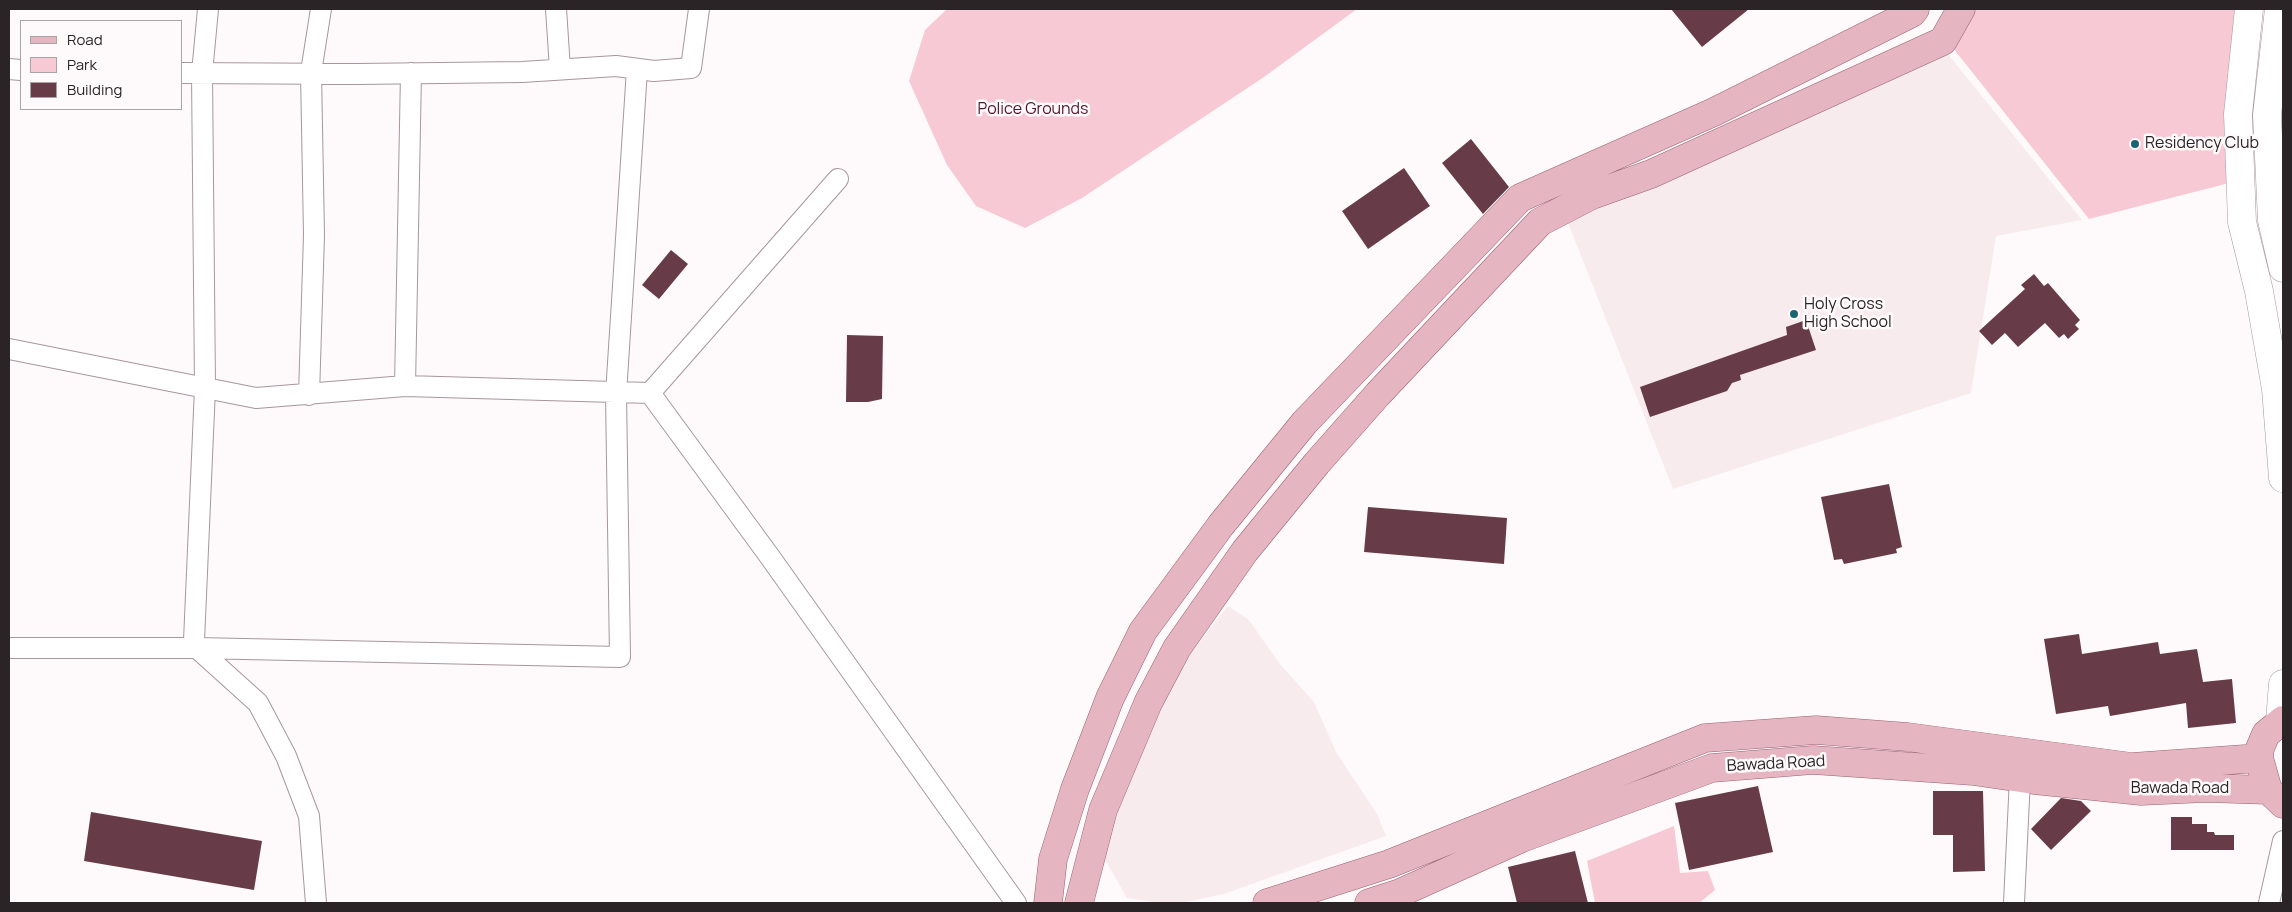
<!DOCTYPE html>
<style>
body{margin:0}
#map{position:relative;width:2292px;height:912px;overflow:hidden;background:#fefafb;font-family:Manrope,sans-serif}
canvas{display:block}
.frame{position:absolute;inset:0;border:10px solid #2b2426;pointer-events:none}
.legend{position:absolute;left:20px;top:20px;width:162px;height:90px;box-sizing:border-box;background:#fefafb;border:1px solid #aaa4a6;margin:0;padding:6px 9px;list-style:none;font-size:15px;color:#2b2426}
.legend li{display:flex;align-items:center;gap:10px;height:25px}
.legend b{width:25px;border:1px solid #aaa4a6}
</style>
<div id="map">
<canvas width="2292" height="912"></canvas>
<div class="frame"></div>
<ul class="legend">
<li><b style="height:6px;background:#e6b5c2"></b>Road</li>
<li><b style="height:14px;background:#f7c9d4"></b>Park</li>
<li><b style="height:14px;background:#673c48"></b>Building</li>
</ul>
</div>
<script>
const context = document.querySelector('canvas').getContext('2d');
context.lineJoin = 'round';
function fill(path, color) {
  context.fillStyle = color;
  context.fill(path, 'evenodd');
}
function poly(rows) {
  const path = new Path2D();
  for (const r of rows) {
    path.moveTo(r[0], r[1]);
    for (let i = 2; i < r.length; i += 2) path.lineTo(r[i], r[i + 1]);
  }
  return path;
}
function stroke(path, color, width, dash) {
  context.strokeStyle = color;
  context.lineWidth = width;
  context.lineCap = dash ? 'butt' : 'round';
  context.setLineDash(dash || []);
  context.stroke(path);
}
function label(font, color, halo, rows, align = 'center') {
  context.font = font + ' Manrope,sans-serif';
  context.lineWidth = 5;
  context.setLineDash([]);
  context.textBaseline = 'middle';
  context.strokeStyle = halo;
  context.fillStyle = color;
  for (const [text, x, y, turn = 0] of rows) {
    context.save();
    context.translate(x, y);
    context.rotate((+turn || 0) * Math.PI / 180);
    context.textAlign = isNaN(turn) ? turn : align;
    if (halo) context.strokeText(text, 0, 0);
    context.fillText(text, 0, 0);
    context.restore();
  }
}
const built = poly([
 [1939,43,2082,220,1996,236,1971,393,1673,489,1563,210],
 [1228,606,1249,620,1279,663,1314,702,1336,752,1377,814,1386,836,1224,894,1181,903,1162,903,1127,898,1095,842,1174,675]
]);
const green = poly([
 [947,9,1357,9,1264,77,1082,198,1025,228,976,206,947,165,909,81,925,30],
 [1961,9,2249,9,2241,180,2089,219,1945,38],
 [1674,826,1680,873,1708,871,1715,890,1699,903,1595,903,1587,861]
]);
const building = poly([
 [1671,9,1749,9,1702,47],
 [1471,139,1509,187,1483,214,1442,163],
 [1404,168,1430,206,1368,249,1342,211],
 [671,250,688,264,659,299,642,285],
 [2034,274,2044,286,2048,283,2080,320,2075,325,2079,329,2068,339,2064,334,2059,338,2045,323,2018,347,2005,333,1992,345,1979,331,2025,289,2021,285],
 [1806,320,1816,350,1740,375,1741,380,1732,383,1727,391,1650,417,1640,387,1787,335,1786,327],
 [847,335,883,336,882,399,868,402,846,402],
 [1889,484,1902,547,1896,549,1897,553,1844,564,1842,559,1834,560,1821,497],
 [1368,507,1507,518,1504,564,1364,552],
 [2079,634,2082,654,2158,642,2160,654,2197,649,2203,682,2232,679,2236,723,2188,728,2186,703,2110,716,2108,706,2056,714,2044,639],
 [1758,786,1773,852,1689,870,1675,803],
 [1933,791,1983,791,1985,871,1953,872,1953,835,1933,835],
 [2061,798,2081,801,2091,811,2051,850,2031,829],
 [91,812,262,841,254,890,84,861],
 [2171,817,2192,817,2192,824,2207,824,2207,832,2214,832,2215,835,2234,835,2234,850,2171,850],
 [1575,851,1588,903,1517,903,1508,867]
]);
const minor = poly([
 [208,9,202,73,205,388,194,641,197,648,258,703,286,756,309,816,316,903],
 [556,9,560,69],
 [9,69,21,70],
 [181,73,358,74,522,72,616,66,654,71,691,68,699,9],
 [9,349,256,398,405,386,650,393,838,179],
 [405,386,411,73],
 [650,393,770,557,1016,903],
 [309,395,314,235,311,72,321,9],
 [9,648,197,648,620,657,616,394,637,69],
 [2014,903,2020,778],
 [2269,903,2283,841]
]);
const secondary = poly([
 [2249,9,2238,114,2242,222,2259,291,2276,389,2283,478],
 [2279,9,2267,115,2272,220,2283,268],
 [2280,721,2283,684]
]);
const primary = poly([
 [2283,720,2266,734,2260,748,2259,758,2268,790,2283,804],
 [1048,903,1053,859,1075,789,1110,698,1143,631,1221,525,1305,422,1520,198,1714,112,1912,13,1915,9],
 [1079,903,1103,810,1148,703,1177,648,1245,551,1317,463,1378,394,1540,222,1592,195,1651,174,1943,41,1961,9],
 [1267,903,1389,864,1705,738,1816,730,1908,737,2132,767,2259,758],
 [1369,903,1400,893,1522,838,1712,768,1813,760,1973,771,2034,780,2141,791,2206,788,2268,790]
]);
const markers = [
 [2135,144,5,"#1b6471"],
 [1794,314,5,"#1b6471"]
];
const parkNames = [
 ["Police Grounds",1033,110]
];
const poiNames = [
 ["Residency Club",2145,144],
 ["Holy Cross",1804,305],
 ["High School",1804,323]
];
const streetNames = [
 ["Bawada Road",1776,764,-3],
 ["Bawada Road",2180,789]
];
fill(built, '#f7ebee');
fill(green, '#f7c9d4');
fill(building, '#673c48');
stroke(minor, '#a8969a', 22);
stroke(secondary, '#a8969a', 29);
stroke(primary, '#9a6271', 29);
stroke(minor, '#fff', 20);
stroke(secondary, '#fff', 28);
stroke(primary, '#e6b5c2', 28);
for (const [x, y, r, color] of markers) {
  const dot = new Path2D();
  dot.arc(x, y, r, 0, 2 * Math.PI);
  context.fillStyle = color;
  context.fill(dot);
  stroke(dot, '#fefafb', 2);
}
label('16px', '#52152b', '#fefafb', parkNames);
label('16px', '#2b2426', '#fefafb', poiNames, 'left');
label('16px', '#2b2426', '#fefafb', streetNames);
</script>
